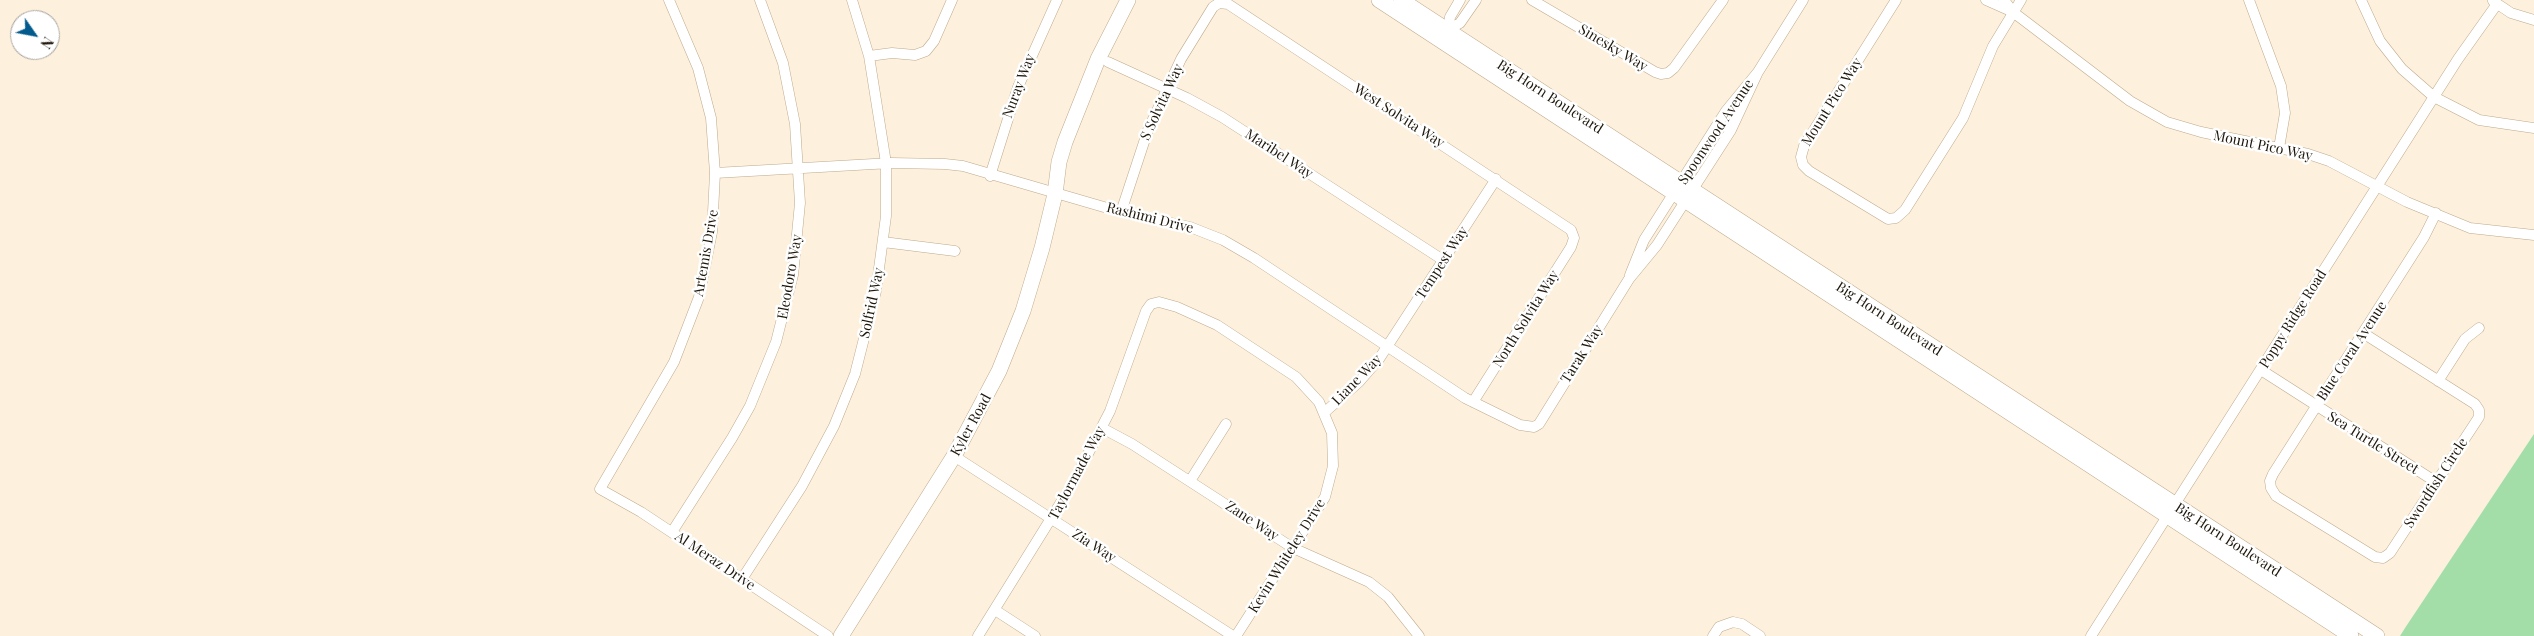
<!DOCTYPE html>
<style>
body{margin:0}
#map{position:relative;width:2534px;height:636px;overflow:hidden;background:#fdf0dd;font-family:"Playfair Display",serif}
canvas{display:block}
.north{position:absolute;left:10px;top:10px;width:50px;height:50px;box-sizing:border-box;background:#fff;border:1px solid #a5a29d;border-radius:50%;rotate:123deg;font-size:14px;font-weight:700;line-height:20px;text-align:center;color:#1d160a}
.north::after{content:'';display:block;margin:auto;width:18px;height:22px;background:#035b8d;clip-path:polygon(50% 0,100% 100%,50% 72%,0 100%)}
</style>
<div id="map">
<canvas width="2534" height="636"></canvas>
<div class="north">N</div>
</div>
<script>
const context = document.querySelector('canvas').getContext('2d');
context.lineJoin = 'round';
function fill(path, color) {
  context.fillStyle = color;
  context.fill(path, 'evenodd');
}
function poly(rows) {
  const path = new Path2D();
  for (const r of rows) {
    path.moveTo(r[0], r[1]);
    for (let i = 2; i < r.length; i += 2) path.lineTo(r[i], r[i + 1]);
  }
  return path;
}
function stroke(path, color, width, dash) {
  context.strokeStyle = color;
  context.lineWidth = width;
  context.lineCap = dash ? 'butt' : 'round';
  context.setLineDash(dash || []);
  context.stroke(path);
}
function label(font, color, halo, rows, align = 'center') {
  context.font = font + ' "Playfair Display",serif';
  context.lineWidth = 5;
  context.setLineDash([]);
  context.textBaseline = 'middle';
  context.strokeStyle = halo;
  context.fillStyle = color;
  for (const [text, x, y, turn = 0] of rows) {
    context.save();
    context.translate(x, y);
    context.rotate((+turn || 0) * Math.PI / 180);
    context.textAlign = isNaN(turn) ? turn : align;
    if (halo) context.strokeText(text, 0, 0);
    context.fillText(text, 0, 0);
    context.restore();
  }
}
const green = poly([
 [2534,434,2534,636,2400,636,2405,628]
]);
const street = poly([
 [669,0,698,68,711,118,715,173,712,232,699,297,674,362,600,489,641,512,828,636],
 [1532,0,1655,72,1661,74,1668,73,1674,68,1723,0],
 [1896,0,1804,146,1801,157,1803,165,1809,171,1888,219,1896,218,1905,210,1963,118,1993,46,2021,0],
 [1986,0,2013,12,2130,101,2167,122,2201,132,2308,154,2329,161,2407,202,2470,228,2534,235],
 [2004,0,2013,12],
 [2249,0,2281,86,2285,113,2279,148],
 [2361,0,2380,41,2402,69,2434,97,2479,120,2534,128],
 [2493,1,2511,13,2534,20],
 [1448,30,1460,23,1476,0],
 [1448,30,1450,17,1460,0],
 [869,56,892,53,915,55,926,51,934,41,952,0],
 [1108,62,1187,98,1222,117,1443,260],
 [715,173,891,163,945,164,963,166,1121,212,1190,227,1223,240,1254,258,1465,398,1520,425,1534,427,1539,424,1629,279,1657,245,1731,130,1758,72],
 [990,176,1018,87,1057,0],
 [1121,212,1148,130,1181,59,1213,7,1219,3,1228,4,1571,230,1574,238,1571,247,1473,402],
 [883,242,955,251],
 [1630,275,1644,240,1726,111,1758,72,1803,0],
 [2363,333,2475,404,2479,410,2479,417,2390,553,2383,558,2375,557,2276,496,2271,488,2270,481,2273,474,2424,237,2436,213],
 [2261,370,2436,482],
 [2438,381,2465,339,2479,328],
 [1325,412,1359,382,1379,359,1496,179],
 [1102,428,1132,444,1293,548,1369,582,1388,597,1419,636],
 [954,456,1233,636],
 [1190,481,1226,424],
 [672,532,732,438,750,406,776,342,793,275,800,203,795,124,783,63,760,0],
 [742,579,802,486,834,426,855,374,876,291,886,216,886,163,869,56,852,0],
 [995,610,1035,636],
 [978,636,1073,483,1110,411,1146,311,1151,304,1159,302,1177,307,1217,325,1296,377,1319,402,1332,433,1333,466,1325,497,1236,636],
 [1713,636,1719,627,1733,622,1742,624,1760,636],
 [2091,636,2458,59,2497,4]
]);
const secondary = poly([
 [1379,0,2351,636],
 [1401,0,2377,636],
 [841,636,954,456,999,371,1023,311,1042,248,1055,194,1059,162,1065,142,1098,59,1128,0]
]);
const streetNames = [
 ["Sinesky Way",1613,48,31],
 ["Nuray Way",1019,86,-69],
 ["Big Horn Boulevard",1550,97,33],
 ["S Solvita Way",1162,102,-65],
 ["Mount Pico Way",1832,102,-58],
 ["West Solvita Way",1399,116,33],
 ["Spoonwood Avenue",1716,132,-56],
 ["Mount Pico Way",2263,146,12],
 ["Maribel Way",1279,154,33],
 ["Rashimi Drive",1150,218,14],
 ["Artemis Drive",706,253,-80],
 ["Tempest Way",1442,263,-57],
 ["Eleodoro Way",790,277,-80],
 ["Solfrid Way",872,303,-78],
 ["North Solvita Way",1526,319,-58],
 ["Big Horn Boulevard",1889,319,33],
 ["Poppy Ridge Road",2293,319,-58],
 ["Blue Coral Avenue",2352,351,-57],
 ["Tarak Way",1582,354,-58],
 ["Liane Way",1357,380,-46],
 ["Kyler Road",971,425,-61],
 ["Sea Turtle Street",2373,443,32],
 ["Taylormade Way",1077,473,-62],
 ["Swordfish Circle",2436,483,-57],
 ["Zane Way",1252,521,33],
 ["Big Horn Boulevard",2228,540,33],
 ["Zia Way",1094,546,33],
 ["Kevin Whiteley Drive",1287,556,-58],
 ["Al Meraz Drive",715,561,34]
];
fill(green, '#a3dea9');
stroke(street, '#beaa8b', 11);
stroke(secondary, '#beaa8b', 16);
stroke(street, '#fff', 10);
stroke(secondary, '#fff', 15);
label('14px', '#1d160a', '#fff', streetNames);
</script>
